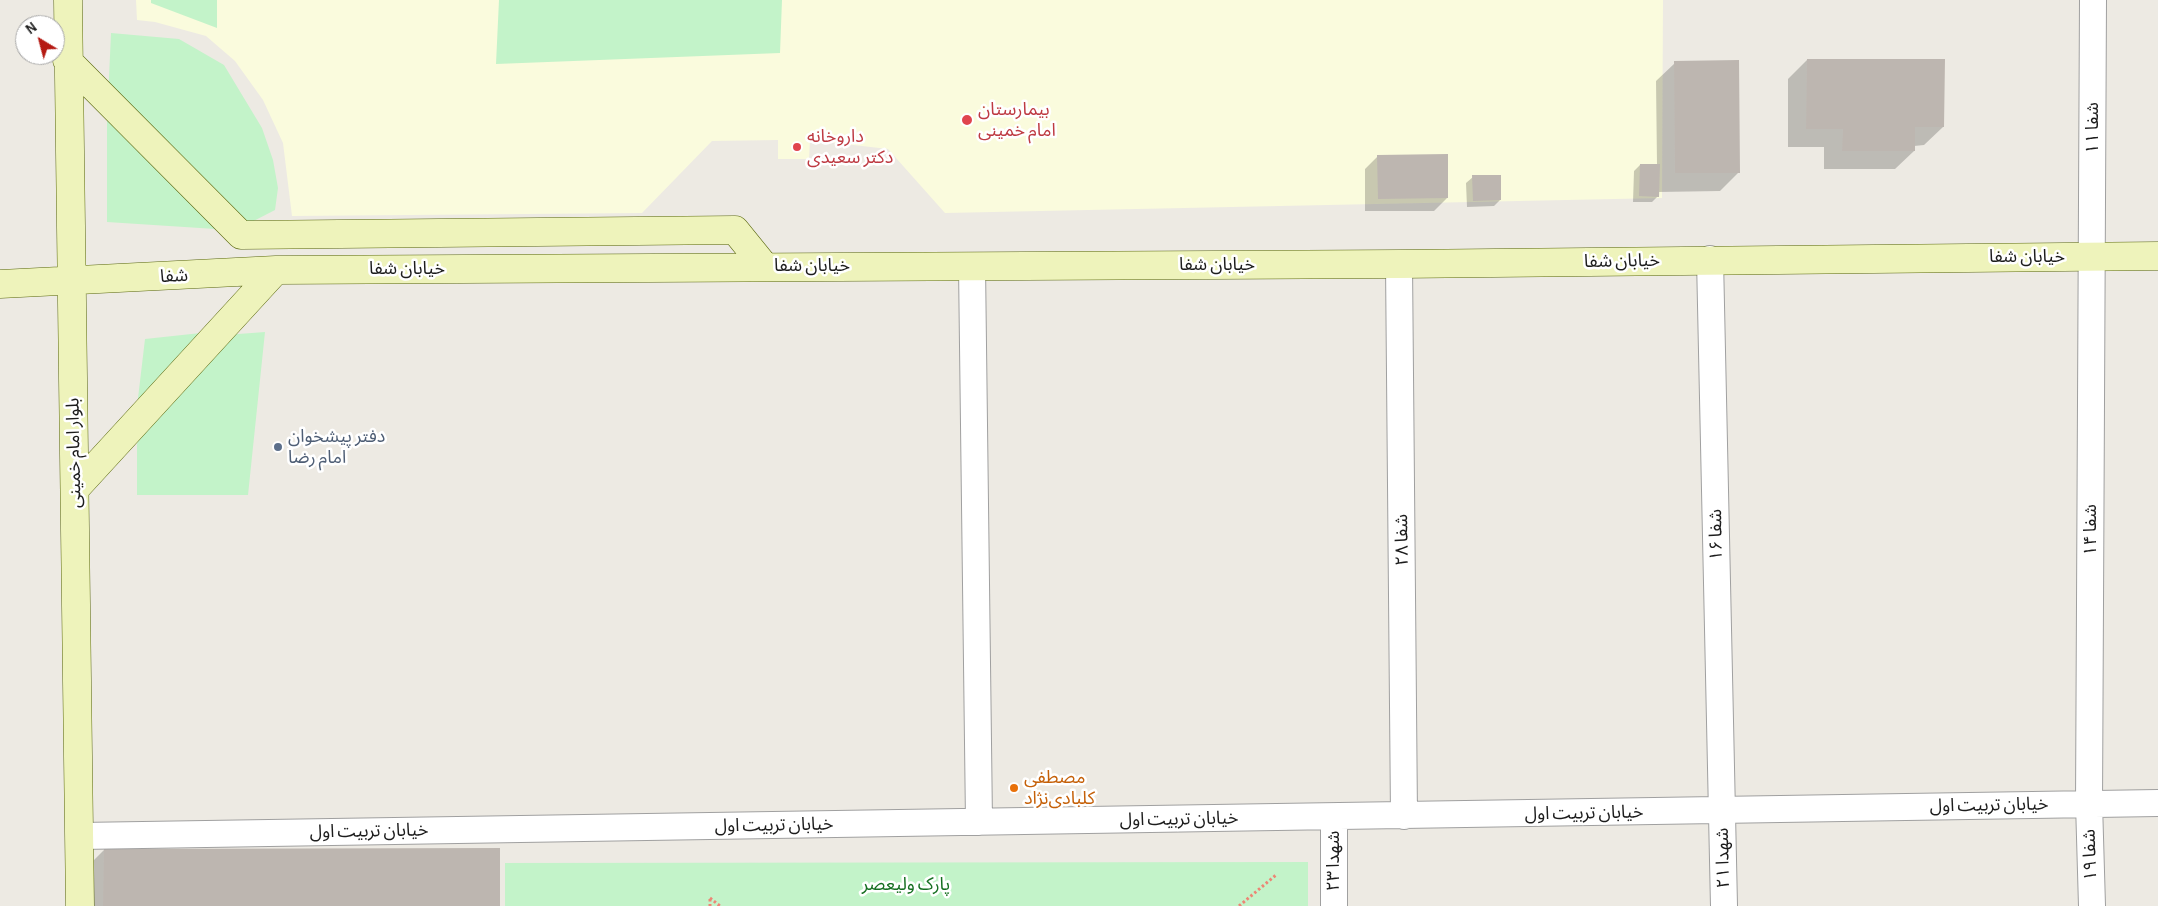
<!DOCTYPE html>
<meta charset="utf-8">
<style>
body{margin:0}
#map{position:relative;width:2158px;height:906px;overflow:hidden;background:#edeae3;font-family:"Alegreya Sans",sans-serif}
canvas{display:block}
.north{position:absolute;left:15px;top:15px;width:50px;height:50px;box-sizing:border-box;background:#fff;border:1px solid #a4a4a4;border-radius:50%;rotate:323deg;font-size:14px;font-weight:700;line-height:20px;text-align:center;color:#1c1c1c}
.north::after{content:'';display:block;margin:auto;width:18px;height:22px;background:#b51a13;clip-path:polygon(50% 0,100% 100%,50% 72%,0 100%)}
</style>
<div id="map">
<canvas width="2158" height="906"></canvas>
<div class="north">N</div>
</div>
<script>
const context = document.querySelector('canvas').getContext('2d');
context.lineJoin = 'round';
function fill(path, color) {
  context.fillStyle = color;
  context.fill(path, 'evenodd');
}
function poly(rows) {
  const path = new Path2D();
  for (const r of rows) {
    path.moveTo(r[0], r[1]);
    for (let i = 2; i < r.length; i += 2) path.lineTo(r[i], r[i + 1]);
  }
  return path;
}
function stroke(path, color, width, dash) {
  context.strokeStyle = color;
  context.lineWidth = width;
  context.lineCap = dash ? 'butt' : 'round';
  context.setLineDash(dash || []);
  context.stroke(path);
}
function label(font, color, halo, rows, align = 'center') {
  context.font = font + ' "Alegreya Sans","Noto Sans Arabic",sans-serif';
  context.lineWidth = 5;
  context.setLineDash([]);
  context.textBaseline = 'middle';
  context.strokeStyle = halo;
  context.fillStyle = color;
  for (const [text, x, y, turn = 0] of rows) {
    context.save();
    context.translate(x, y);
    context.rotate((+turn || 0) * Math.PI / 180);
    context.textAlign = isNaN(turn) ? turn : align;
    if (halo) context.strokeText(text, 0, 0);
    context.fillText(text, 0, 0);
    context.restore();
  }
}
const education = poly([
 [136,0,1663,0,1662,198,945,213,888,149,810,140,809,159,778,159,778,140,712,141,642,213,292,216,283,143,263,100,235,61,206,36,155,22,137,20]
]);
const park = poly([
 [151,0,217,0,217,28,151,3],
 [499,0,782,0,780,53,496,64],
 [111,33,179,39,224,65,262,128,273,160,278,188,275,210,240,228,108,100],
 [107,109,231,230,107,222],
 [210,332,136,415,145,339],
 [265,332,248,495,137,495,137,445,140,425,225,335],
 [1308,862,1308,906,505,906,505,863]
]);
const shadow = poly([
 [1807,60,1943,127,1924,145,1914,146,1914,151,1895,169,1824,169,1824,147,1788,147,1788,79],
 [1675,63,1739,172,1720,191,1658,192,1658,196,1652,202,1633,202,1634,171,1640,165,1657,165,1656,81],
 [1378,156,1447,198,1434,211,1365,211,1365,169],
 [1473,177,1500,200,1494,206,1467,207,1466,183],
 [104,850,499,906,80,906,80,874]
]);
const building = poly([
 [1807,59,1945,59,1944,127,1915,127,1915,151,1842,151,1843,129,1806,129],
 [1739,60,1740,173,1675,173,1674,61],
 [1448,154,1448,198,1378,199,1377,155],
 [1640,164,1660,164,1659,197,1639,196],
 [1472,175,1501,175,1501,200,1473,201],
 [500,848,500,906,103,906,104,849]
]);
const path = poly([
 [710,898,720,906],
 [710,899,710,906],
 [1239,906,1276,875]
]);
const street = poly([
 [1710,259,1724,906],
 [1399,264,1404,816],
 [972,266,979,822],
 [80,836,2158,803],
 [1334,906,1334,817],
 [2092,906,2089,803,2093,0]
]);
const secondary = poly([
 [68,0,80,906],
 [67,60,241,235,735,230,765,267],
 [0,284,276,270,1399,264,2158,256],
 [75,489,276,270]
]);
const markers = [
 [967,120,6,"#e0444e"],
 [797,147,5,"#e0444e"],
 [278,447,5,"#5c6f8a"],
 [1014,788,5,"#e8710a"]
];
const healthNames = [
 ["بیمارستان",978,110],
 ["امام خمینی",978,131],
 ["داروخانه",807,137],
 ["دکتر سعیدی",807,158]
];
const streetNames = [
 ["شفا ۱۱",2093,128,-90],
 ["خیابان شفا",2027,257],
 ["خیابان شفا",1622,261,-1],
 ["خیابان شفا",1217,265],
 ["خیابان شفا",812,266],
 ["خیابان شفا",407,269],
 ["شفا",174,276,-3],
 ["بلوار امام خمینی",74,453,-91],
 ["شفا ۱۴",2091,530,-90],
 ["شفا ۱۶",1716,535,-91],
 ["شفا ۲۸",1402,540,-91],
 ["خیابان تربیت اول",1989,805,-1],
 ["خیابان تربیت اول",1584,813,-1],
 ["خیابان تربیت اول",1179,819,-1],
 ["خیابان تربیت اول",774,825,-1],
 ["خیابان تربیت اول",369,831,-1],
 ["شفا ۱۹",2090,855,-92],
 ["شهدا ۲۱",1723,858,-91],
 ["شهدا ۲۳",1334,861,-90]
];
const serviceNames = [
 ["دفتر پیشخوان",288,437],
 ["امام رضا",288,458]
];
const foodNames = [
 ["مصطفی",1024,778],
 ["کلبادی‌نژاد",1024,799]
];
const parkNames = [
 ["پارک ولیعصر",906,885]
];
fill(education, '#fafbdd');
fill(park, '#c3f3c9');
fill(shadow, '#0003');
fill(building, '#bdb6b0');
stroke(street, '#a0a0a0', 28);
stroke(secondary, '#5a680f', 29);
stroke(path, '#ec8675', 3, [2.5, 2.5]);
stroke(street, '#fff', 26);
stroke(secondary, '#eef3bb', 28);
for (const [x, y, r, color] of markers) {
  const dot = new Path2D();
  dot.arc(x, y, r, 0, 2 * Math.PI);
  context.fillStyle = color;
  context.fill(dot);
  stroke(dot, '#fff', 2);
}
label('18px', '#be3a42', '#fff', healthNames, 'left');
label('18px', '#1c1c1c', '#fff', streetNames);
label('18px', '#4e5e75', '#fff', serviceNames, 'left');
label('18px', '#c56008', '#fff', foodNames, 'left');
label('18px', '#166f21', '#fff', parkNames);
</script>
